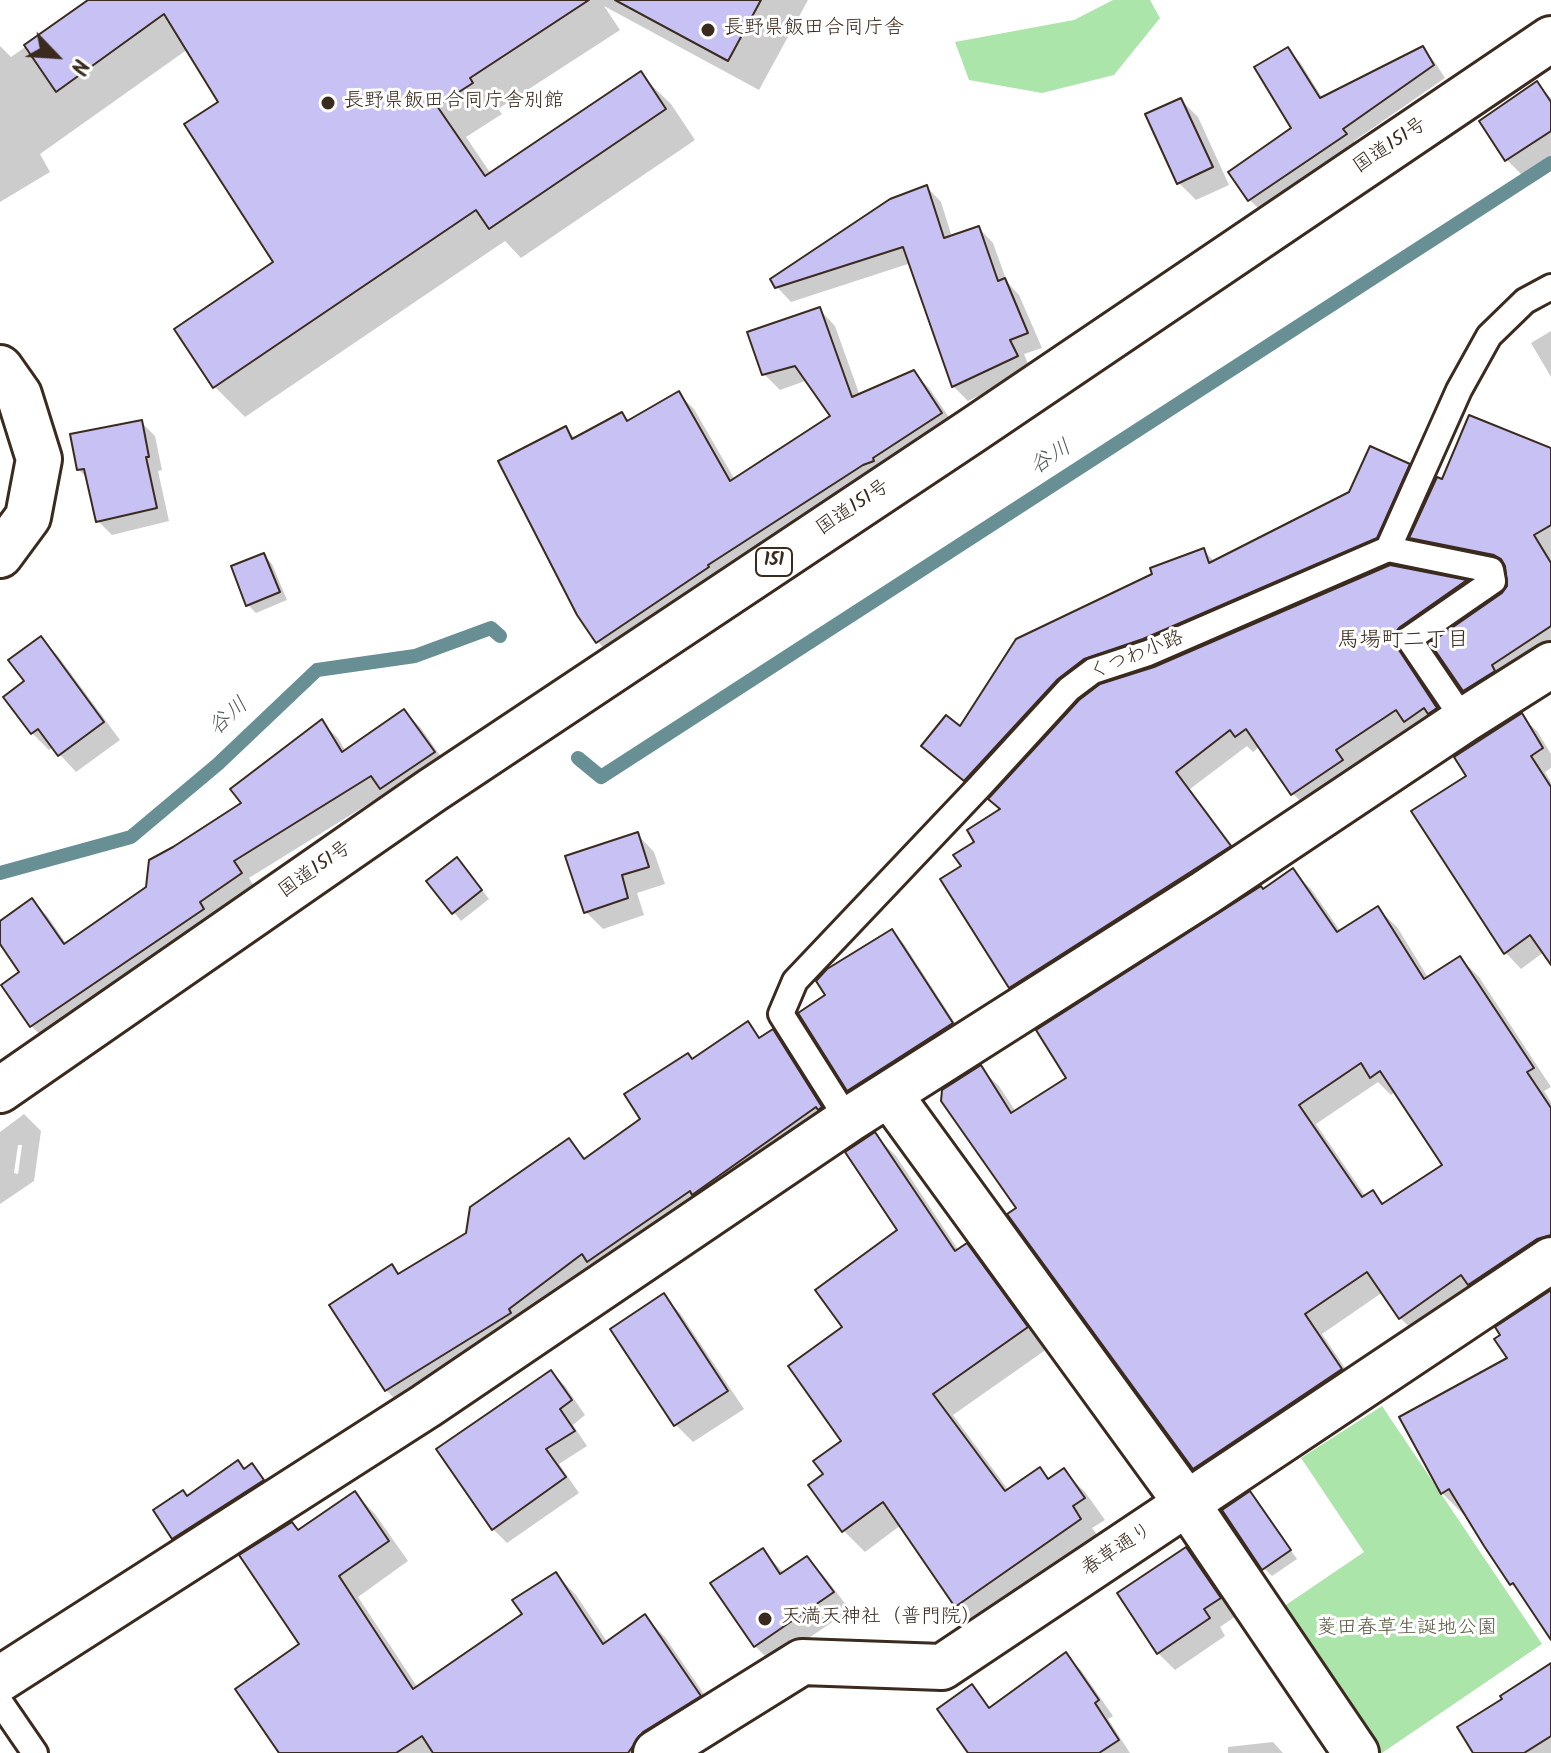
<!DOCTYPE html>
<meta charset="utf-8">
<style>
body{margin:0}
#map{position:relative;width:1551px;height:1753px;overflow:hidden;background:#fff;font-family:Kalam,sans-serif}
canvas{display:block}
.north{position:absolute;left:16px;top:16px;width:80px;height:80px;-webkit-text-stroke:6px #fff;paint-order:stroke;rotate:115deg;font-size:22px;font-weight:700;line-height:32px;text-align:center;color:#3b2a1e}
.north::after{content:'';display:block;margin:auto;width:28px;height:36px;background:#3b2a1e;clip-path:polygon(50% 0,100% 100%,50% 72%,0 100%)}
</style>
<div id="map">
<canvas width="1551" height="1753"></canvas>
<div class="north">N</div>
</div>
<script>
const context = document.querySelector('canvas').getContext('2d');
context.lineJoin = 'round';
function fill(path, color) {
  context.fillStyle = color;
  context.fill(path, 'evenodd');
}
function poly(rows) {
  const path = new Path2D();
  for (const r of rows) {
    path.moveTo(r[0], r[1]);
    for (let i = 2; i < r.length; i += 2) path.lineTo(r[i], r[i + 1]);
  }
  return path;
}
function stroke(path, color, width, dash) {
  context.strokeStyle = color;
  context.lineWidth = width;
  context.lineCap = dash ? 'butt' : 'round';
  context.setLineDash(dash || []);
  context.stroke(path);
}
function label(font, color, halo, rows, align = 'center') {
  context.font = font + ' Kalam,"Klee One",sans-serif';
  context.lineWidth = 6;
  context.setLineDash([]);
  context.textBaseline = 'middle';
  context.strokeStyle = halo;
  context.fillStyle = color;
  for (const [text, x, y, turn = 0] of rows) {
    context.save();
    context.translate(x, y);
    context.rotate((+turn || 0) * Math.PI / 180);
    context.textAlign = isNaN(turn) ? turn : align;
    if (halo) context.strokeText(text, 0, 0);
    context.fillText(text, 0, 0);
    context.restore();
  }
}
const green = poly([
 [1113,0,1150,0,1160,18,1114,75,1042,93,969,80,955,42,1074,20],
 [1382,1406,1542,1644,1382,1753,1377,1753,1280,1609,1364,1552,1301,1458]
]);
const shadow = poly([
 [92,0,808,0,759,90,604,6,620,30,498,109,502,114,466,137,491,174,640,74,671,104,695,140,521,258,505,241,245,417,215,387,177,330,276,263,221,102,188,49,40,154,50,172,0,202,0,46,11,57],
 [1422,49,1434,61,1445,78,1354,141,1357,147,1262,212,1250,200,1231,172,1293,128,1288,50,1300,62,1323,99],
 [1537,84,1551,98,1551,159,1524,177,1507,160,1482,121],
 [1181,100,1198,117,1229,185,1196,200,1179,183,1147,115],
 [927,187,941,202,952,237,979,228,993,243,1007,282,1019,295,1042,348,1024,354,1031,371,968,401,953,386,911,263,791,302,777,287],
 [820,310,835,326,860,396,913,372,929,388,957,429,613,657,597,641,566,429,576,439,622,414,630,422,678,393,694,409,735,480,832,417,808,380,780,390,764,374],
 [1551,331,1551,377,1531,343],
 [141,422,155,436,162,470,158,471,169,521,112,535,98,521,89,480,78,469],
 [1551,451,1551,658,1483,709,1464,690,1510,579,1508,572,1430,556,1412,538,1443,482],
 [1408,466,1425,482,1393,554,1101,674,1074,695,982,795,924,746,960,729,1203,550,1215,562],
 [264,555,272,564,287,600,256,613,248,605],
 [1390,567,1466,582,1481,597,1410,650,1412,665,1452,724,1421,736,1411,726,1351,766,1358,776,1309,809,1293,794,1260,746,1253,752,1247,746,1190,789,1245,862,1026,1003,1011,987,963,867,977,843,1002,810,1155,669],
 [41,638,58,656,120,740,76,772,53,747,49,750,32,733,27,682],
 [404,711,421,728,450,770,398,804,386,793,249,878,257,891,48,1042,31,1026,22,972,0,941,0,923,32,901,48,917,67,945,147,888,243,803,321,722,338,738,346,752],
 [1521,716,1537,731,1551,754,1551,768,1545,772,1551,782,1551,961,1544,952,1521,969,1506,953,1414,812,1468,777],
 [637,834,654,852,665,884,637,893,644,915,603,929,586,912],
 [465,868,489,899,461,921,429,881],
 [1292,871,1311,889,1341,932,1378,909,1397,927,1429,979,1460,958,1479,977,1551,1087,1544,1091,1551,1102,1551,1261,1419,1336,1400,1318,1383,1292,1322,1334,1359,1389,1213,1486,1194,1468,1019,1208,980,1068,999,1086,1016,1112,1068,1078,1263,891],
 [1378,1082,1391,1095,1396,1091,1444,1165,1384,1205,1372,1193,1366,1197,1316,1124],
 [892,932,904,944,964,1037,861,1102,849,1090,828,995],
 [747,1024,762,1039,773,1032,789,1048,837,1124,402,1406,386,1390,391,1267,400,1275,468,1234,568,1141,586,1159,643,1119,693,1061],
 [24,1114,41,1131,34,1181,0,1204,0,1132],
 [18,1145,22,1145,18,1174,14,1173],
 [875,1135,896,1156,959,1251,966,1246,987,1267,1047,1349,953,1415,1009,1491,1040,1469,1051,1480,1064,1471,1085,1492,1105,1520,1092,1528,1101,1540,977,1626,956,1605,901,1525,865,1552,844,1531,811,1486,826,1474,844,1441,845,1327,899,1231],
 [1551,1292,1551,1633,1526,1598,1512,1584,1466,1513,1464,1515,1442,1493,1510,1358],
 [663,1296,680,1313,744,1409,693,1442,676,1425,613,1330],
 [551,1372,565,1386,585,1415,573,1425,587,1446,559,1464,579,1493,507,1543,493,1529,439,1449],
 [238,1462,245,1470,251,1465,270,1489,182,1546,174,1538,188,1498],
 [355,1493,375,1514,408,1561,358,1597,418,1688,525,1615,556,1574,576,1595,608,1643,645,1617,665,1637,719,1716,662,1753,282,1753,302,1645,299,1532],
 [1250,1494,1297,1559,1272,1576,1264,1568],
 [1186,1549,1203,1566,1236,1616,1220,1627,1225,1636,1175,1670,1158,1653],
 [763,1551,784,1573,807,1558,824,1576,850,1610,772,1663,755,1646],
 [1066,1655,1081,1670,1113,1716,1108,1719,1130,1753,972,1753,972,1687,991,1709],
 [1551,1667,1551,1753,1476,1753],
 [1273,1742,1283,1753,1228,1753,1228,1747]
]);
const stream = poly([
 [578,758,601,777,1551,163],
 [0,873,131,837,218,764,317,670,415,656,491,628,500,636]
]);
const building = poly([
 [88,0,589,0,470,78,473,83,437,106,485,176,641,71,666,109,489,229,476,210,213,388,174,329,273,262,184,124,218,102,164,14,56,92,24,45,88,0],
 [615,0,761,0,728,61,615,0],
 [1423,46,1434,65,1343,129,1347,134,1248,201,1228,172,1291,128,1254,67,1288,47,1320,98,1423,46],
 [1537,81,1551,102,1551,131,1505,161,1479,121,1537,81],
 [1181,98,1213,167,1177,184,1145,114,1181,98],
 [927,185,944,238,979,226,998,281,1005,278,1028,333,1010,340,1018,356,952,387,903,247,775,288,770,279,890,199,927,185],
 [820,307,852,397,914,370,942,413,873,458,874,461,863,465,708,565,709,567,596,643,577,615,498,461,566,426,572,439,622,412,627,421,679,391,730,481,830,416,795,366,762,375,747,332,820,307],
 [1469,415,1551,448,1551,525,1534,535,1551,563,1551,626,1492,665,1495,671,1463,691,1430,643,1502,593,1507,586,1505,566,1501,559,1494,555,1409,538,1437,477,1442,479,1469,415],
 [142,420,149,457,146,457,157,508,96,522,84,469,77,470,70,434,142,420],
 [1370,446,1410,464,1377,538,1143,639,1084,659,1058,679,964,781,921,746,946,715,960,726,1016,639,1152,574,1150,568,1204,548,1209,563,1349,492,1370,446],
 [264,553,280,592,246,606,231,566,264,553],
 [1390,565,1467,580,1400,627,1395,633,1397,647,1437,708,1428,714,1424,708,1404,722,1396,710,1336,750,1343,760,1291,795,1246,729,1235,737,1230,730,1176,772,1231,846,1009,988,940,879,961,866,953,855,974,842,967,830,1000,809,988,799,1079,700,1100,684,1154,667,1390,565],
 [41,636,104,722,58,756,38,729,31,734,3,697,24,681,8,660,41,636],
 [404,709,435,752,380,789,371,776,234,861,242,873,200,902,204,909,30,1027,1,985,19,972,0,944,0,921,32,898,64,944,146,887,149,860,173,847,241,803,230,789,322,719,342,752,404,709],
 [1522,713,1543,748,1531,756,1551,787,1551,965,1530,935,1504,954,1411,811,1466,776,1454,757,1522,713],
 [638,832,649,867,622,875,628,898,584,913,565,856,638,832],
 [457,857,482,890,452,914,426,881,457,857],
 [1293,868,1337,932,1378,906,1424,979,1460,956,1534,1068,1527,1072,1551,1108,1551,1235,1537,1239,1468,1285,1461,1275,1399,1319,1367,1272,1305,1314,1342,1369,1193,1469,1007,1214,1016,1208,941,1101,942,1090,981,1065,1011,1113,1066,1078,1036,1030,1261,886,1263,889,1293,868],
 [1361,1063,1370,1078,1380,1071,1442,1165,1382,1204,1373,1190,1362,1197,1299,1105,1361,1063],
 [892,929,953,1023,847,1091,798,1013,825,995,816,981,827,969,892,929],
 [748,1021,759,1038,773,1029,822,1107,818,1110,816,1107,692,1195,690,1191,587,1262,582,1254,509,1309,511,1313,385,1391,329,1305,392,1264,398,1274,466,1233,470,1207,569,1138,584,1159,640,1119,624,1094,688,1053,692,1059,748,1021],
 [875,1132,955,1251,967,1243,1028,1327,933,1394,1005,1491,1040,1467,1048,1479,1064,1468,1085,1498,1073,1506,1081,1519,955,1607,883,1502,842,1532,808,1485,823,1474,813,1461,841,1441,788,1366,842,1327,815,1290,897,1230,845,1152,875,1132],
 [1551,1290,1551,1640,1513,1583,1510,1585,1484,1546,1449,1489,1441,1494,1399,1417,1507,1358,1494,1339,1500,1335,1495,1327,1551,1290],
 [664,1293,728,1391,674,1426,610,1329,664,1293],
 [551,1370,572,1400,560,1409,575,1431,546,1449,566,1477,492,1530,436,1449,551,1370],
 [238,1460,244,1469,252,1463,264,1480,172,1539,153,1510,183,1490,187,1496,238,1460],
 [355,1491,389,1541,339,1576,413,1689,522,1614,512,1600,556,1572,603,1644,645,1614,701,1696,643,1732,628,1753,433,1753,422,1736,396,1753,279,1753,235,1689,299,1644,239,1555,292,1522,298,1530,355,1491],
 [1250,1491,1291,1550,1262,1570,1222,1510,1250,1491],
 [1186,1547,1221,1598,1204,1609,1210,1618,1157,1654,1117,1593,1186,1547],
 [763,1548,780,1574,807,1556,834,1592,754,1647,710,1583,763,1548],
 [1066,1652,1099,1700,1095,1703,1119,1740,1099,1753,968,1753,937,1709,972,1684,989,1708,1066,1652],
 [1551,1663,1551,1736,1524,1753,1473,1753,1457,1727,1502,1699,1500,1696,1551,1663]
]);
const service = poly([
 [1388,549,1491,570,1493,581,1409,639,1464,720],
 [848,1120,781,1014,795,981,980,786,1069,689,1093,671,1148,653,1388,549,1459,390,1489,336,1525,301,1551,287],
 [0,1702,35,1753]
]);
const minor = poly([
 [889,1094,1188,1505,1356,1753],
 [0,1679,426,1406,848,1120,1205,893,1464,720,1551,665],
 [656,1753,802,1662,942,1667,1551,1260]
]);
const tertiary = poly([
 [0,368,19,395,39,459,28,517,0,555]
]);
const trunk = poly([
 [0,1090,431,791,973,430,1551,39]
]);
const markers = [
 [708,30,8,"#3b2a1e"],
 [328,103,8,"#3b2a1e"],
 [765,1619,8,"#3b2a1e"]
];
const shields = [
 [774,562,36]
];
const shieldNames = [
 ["151",774,562]
];
const poiNames = [
 ["長野県飯田合同庁舎",724,30],
 ["長野県飯田合同庁舎別館",344,103],
 ["天満天神社（普門院）",781,1619]
];
const streetNames = [
 ["国道151号",1391,147,-34],
 ["国道151号",854,509,-34],
 ["くつわ小路",1137,657,-22],
 ["国道151号",316,871,-35],
 ["春草通り",1118,1551,-33]
];
const parkNames = [
 ["菱田春草生誕地公園",1407,1630]
];
const waterNames = [
 ["谷川",1052,459,-33],
 ["谷川",230,718,-42]
];
const neighbourhoodNames = [
 ["馬場町二丁目",1403,642]
];
fill(green, '#ace5a9');
fill(shadow, '#0003');
stroke(stream, '#678f94', 14);
fill(building, '#c8c1f3');
stroke(building, '#3b2a1e', 2);
stroke(service, '#3b2a1e', 30);
stroke(minor, '#3b2a1e', 50);
stroke(tertiary, '#3b2a1e', 50);
stroke(trunk, '#3b2a1e', 50);
stroke(service, '#fff', 24);
stroke(minor, '#fff', 44);
stroke(tertiary, '#fff', 44);
stroke(trunk, '#fff', 44);
for (const [x, y, r, color] of markers) {
  const dot = new Path2D();
  dot.arc(x, y, r, 0, 2 * Math.PI);
  context.fillStyle = color;
  context.fill(dot);
  stroke(dot, '#fff', 3);
}
for (const [x, y, w] of shields) {
  const box = new Path2D();
  box.roundRect(x - w / 2, y - 14, w, 28, 6);
  context.fillStyle = '#fff';
  context.fill(box);
  stroke(box, '#3b2a1e', 2);
}
label('bold 18px', '#3b2a1e', null, shieldNames);
label('20px', '#3b2a1e', '#fff', poiNames, 'left');
label('20px', '#3b2a1e', '#fff', streetNames);
label('20px', '#575941', '#fff', parkNames);
label('italic 22px', '#515c59', '#fff', waterNames);
label('22px', '#3b2a1e', '#fff', neighbourhoodNames);
</script>
